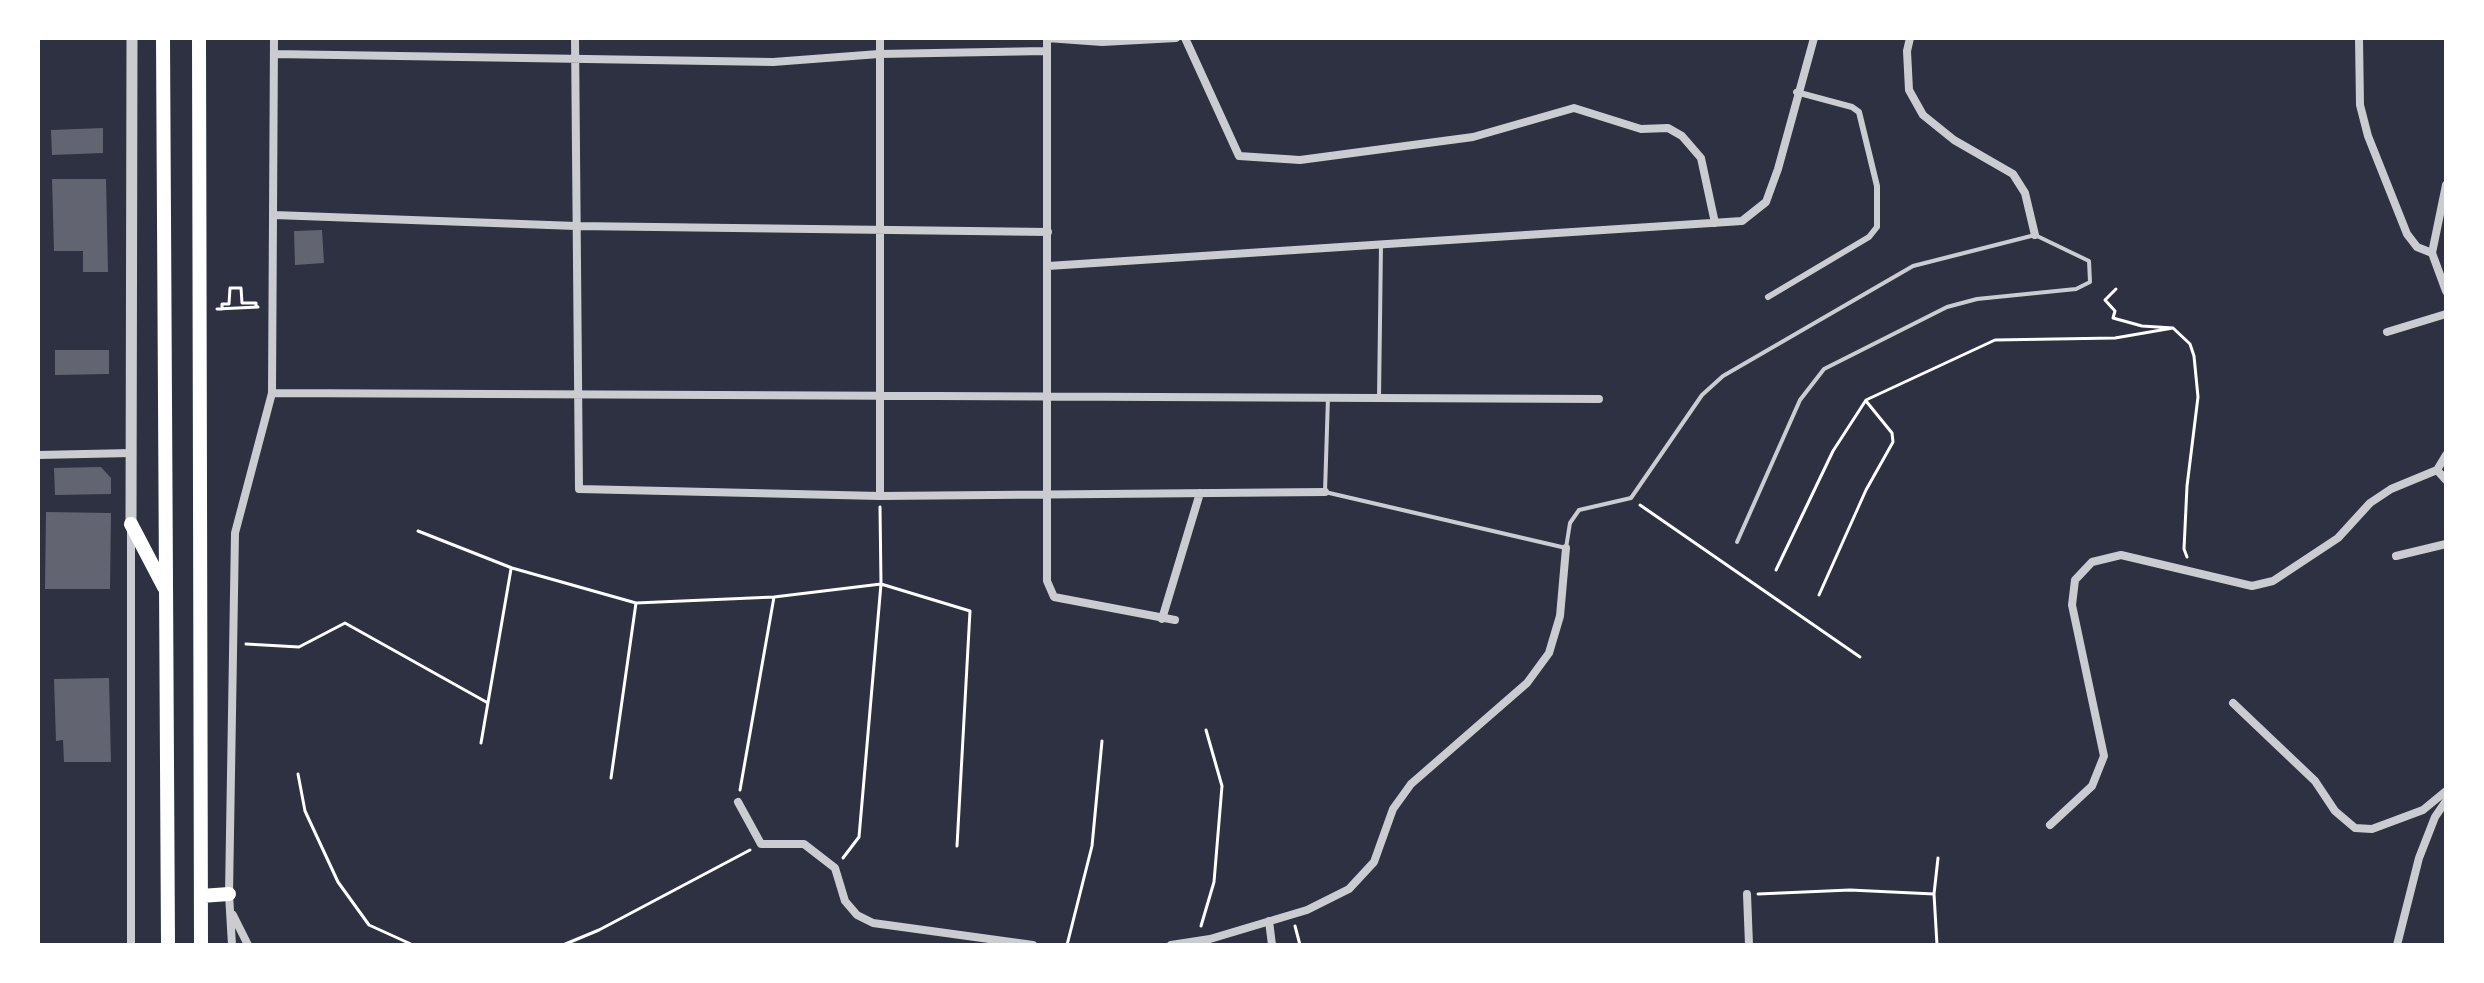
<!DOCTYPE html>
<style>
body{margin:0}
#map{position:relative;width:2484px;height:983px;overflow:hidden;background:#2d3142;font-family:Quicksand,sans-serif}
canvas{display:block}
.frame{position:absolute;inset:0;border:40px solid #fff;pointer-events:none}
</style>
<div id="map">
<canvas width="2484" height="983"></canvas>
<div class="frame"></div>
</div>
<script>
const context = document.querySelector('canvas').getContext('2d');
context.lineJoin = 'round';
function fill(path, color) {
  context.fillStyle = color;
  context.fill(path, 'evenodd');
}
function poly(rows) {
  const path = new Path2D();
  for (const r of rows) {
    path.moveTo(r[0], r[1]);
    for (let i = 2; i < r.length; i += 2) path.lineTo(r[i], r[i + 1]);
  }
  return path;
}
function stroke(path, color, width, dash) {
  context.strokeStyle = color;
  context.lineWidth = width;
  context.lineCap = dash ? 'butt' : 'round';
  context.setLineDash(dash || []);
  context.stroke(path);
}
const building = poly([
 [103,128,103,153,52,155,51,130],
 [52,179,106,179,108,272,83,272,83,251,54,251],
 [322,230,324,263,295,265,294,231],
 [55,350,109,350,109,374,55,375],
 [101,467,111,478,111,494,55,495,54,468],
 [46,512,111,513,110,589,45,589],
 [109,678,111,762,64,762,63,740,56,741,54,679]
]);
const path = poly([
 [2116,289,2105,300,2115,311,2113,318,2142,326,2173,328,2190,344,2194,356,2198,397,2187,486,2184,549,2187,557],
 [217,309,258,307],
 [222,309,222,304,229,304,230,288,241,288,242,303,256,303,256,307],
 [1640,505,1860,657],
 [418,531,512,568,636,603,774,597,881,584,970,611,957,846],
 [1776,570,1833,451,1866,400,1995,340,2115,338,2173,328],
 [1819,595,1866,490,1893,442,1892,433,1866,401],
 [246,644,299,647,345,623,488,703],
 [481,743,511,569],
 [298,774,305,811,338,882,369,925,413,945],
 [611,778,636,603],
 [740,790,774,597],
 [843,858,859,837,881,584,880,507],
 [1758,894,1850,890,1934,894],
 [1201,926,1214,882,1222,786,1206,730],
 [1295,926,1300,945],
 [563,945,599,930,750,850],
 [1067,945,1092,846,1102,741],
 [1937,945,1934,894,1938,858]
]);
const service = poly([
 [1328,397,1325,492,1566,548,1570,523,1579,510,1631,498,1702,395,1723,376,1913,266,2035,235,2089,261,2090,282,2076,289,1977,299,1947,307,1824,369,1800,400,1737,542],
 [1379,398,1381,245]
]);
const pedestrian = poly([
 [1768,297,1869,237,1877,227,1877,186,1859,112,1852,107,1796,92]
]);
const minor = poly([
 [575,38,579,489,880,496,1325,492],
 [880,38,880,496],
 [1047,38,1047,581,1054,597,1175,620],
 [1047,38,1102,42,1176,38],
 [1185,38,1239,156,1300,160,1473,137,1574,108,1641,129,1668,128,1682,136,1701,158,1715,223],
 [1910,38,1907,51,1909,90,1923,115,1954,140,2013,174,2025,193,2035,235],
 [2359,38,2360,105,2368,136,2407,234,2417,247,2432,253],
 [274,54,773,62,879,54,1046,51],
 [274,215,576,226,1048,232],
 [2432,253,2446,185],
 [2432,253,2446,291],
 [1048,266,1742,221,1766,202,1778,169,1814,38],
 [2387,332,2446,314],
 [272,393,1599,399],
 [38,455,131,453],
 [2437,470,2446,455],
 [2437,470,2446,480],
 [131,529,131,945],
 [2396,556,2446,544],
 [1162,619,1200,493],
 [2233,703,2315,781,2335,811,2355,828,2372,829,2423,810,2446,791],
 [738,802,761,844,804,844,835,868,845,901,857,915,873,923,1033,945],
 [2050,825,2092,786,2104,756,2072,605,2075,580,2092,562,2121,555,2252,586,2273,581,2338,538,2370,503,2391,489,2437,470],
 [1747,894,1749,945],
 [233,915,248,945],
 [1269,921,1272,945],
 [232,945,229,894,235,533,272,393,274,38],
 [1171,945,1210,939,1307,910,1349,889,1374,862,1393,809,1411,784,1527,683,1549,653,1560,616,1566,548],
 [2397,945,2419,858,2435,817,2446,801]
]);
const tertiary = poly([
 [131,524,132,38]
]);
const trunk = poly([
 [163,38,168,945],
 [199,38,201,945],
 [131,524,164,587],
 [201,896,229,894]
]);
fill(building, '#626471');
stroke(path, '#fff', 3);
stroke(service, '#caccd0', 4);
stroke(pedestrian, '#caccd0', 6);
stroke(minor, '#caccd0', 8);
stroke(tertiary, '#caccd0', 11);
stroke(trunk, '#fff', 14);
</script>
